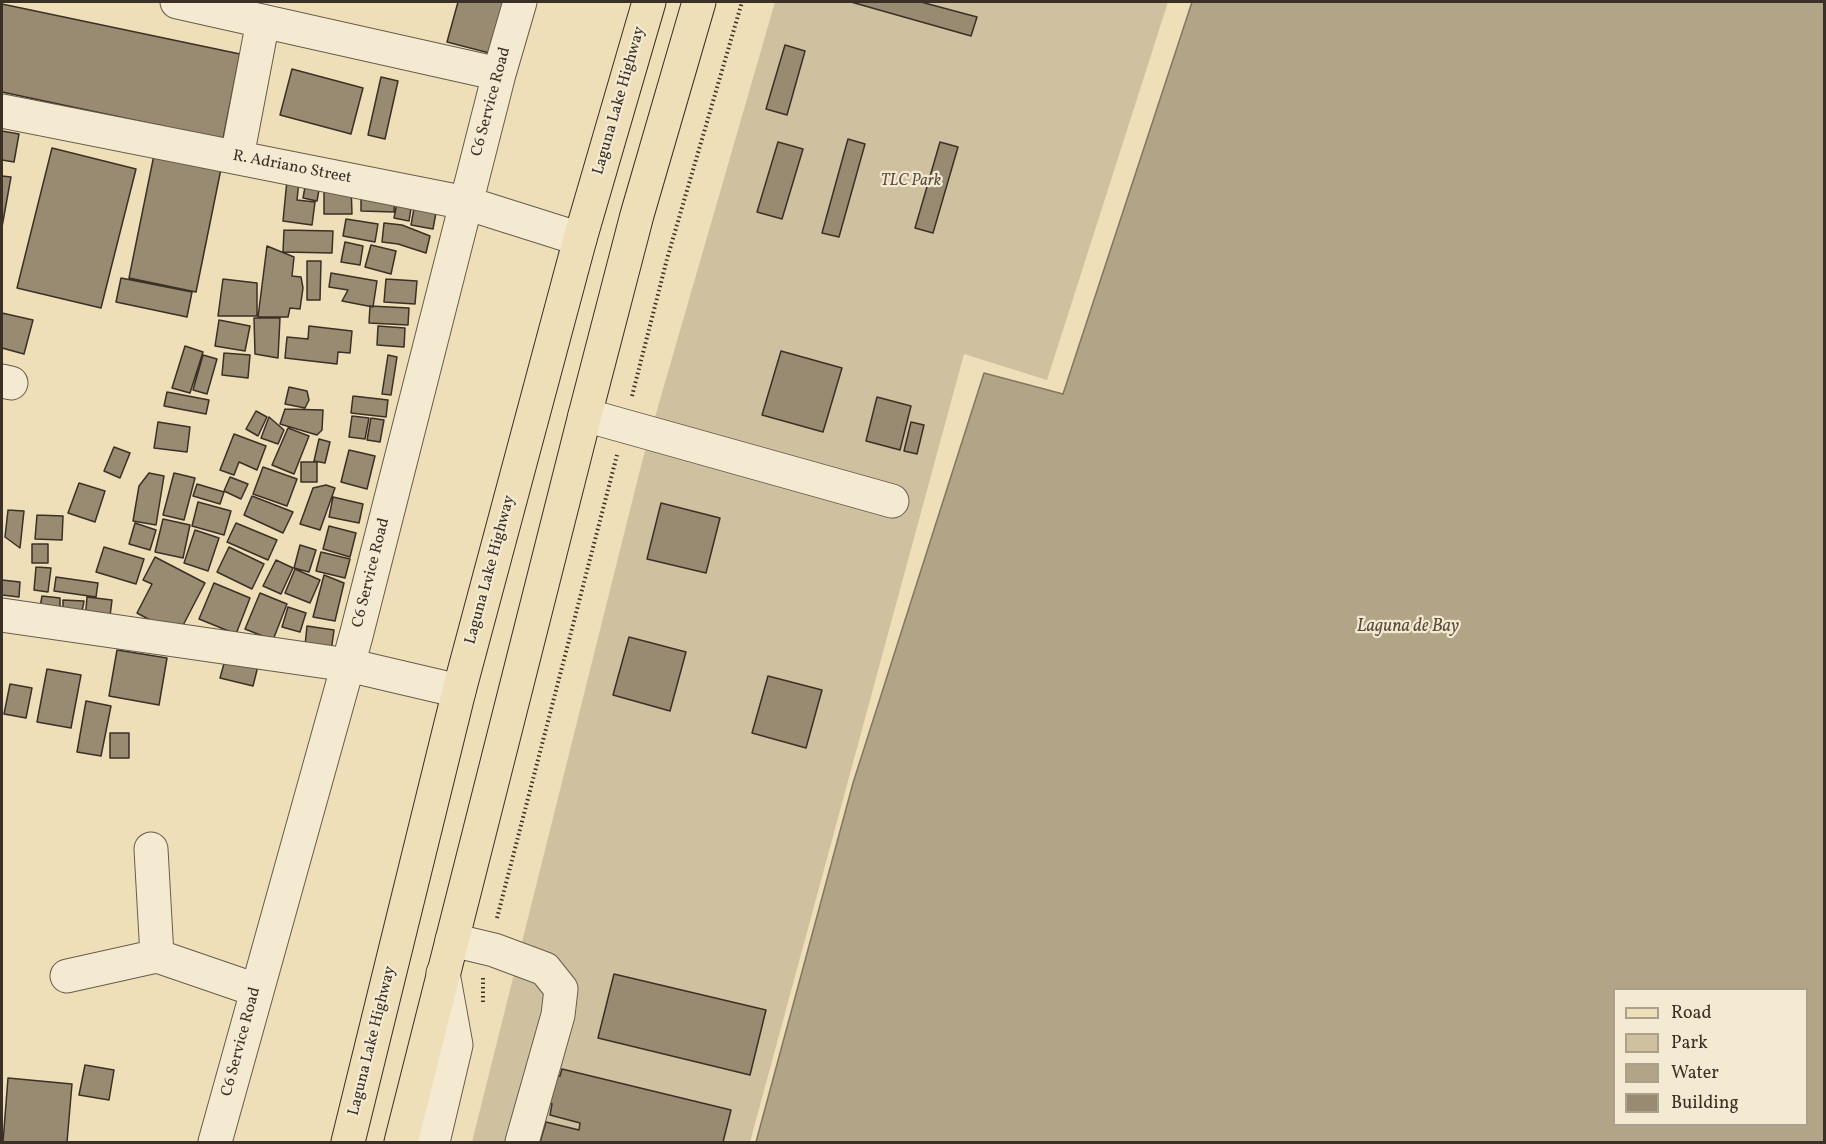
<!DOCTYPE html>
<style>
body{margin:0}
#map{position:relative;width:1826px;height:1144px;overflow:hidden;background:#eedfb9;font-family:Vollkorn,serif}
canvas{display:block}
.frame{position:absolute;inset:0;border:3px solid #3a3026;pointer-events:none}
.legend{position:absolute;left:1613px;top:988px;width:195px;height:138px;box-sizing:border-box;background:#f4ead2;border:2px solid #aaa08d;margin:0;padding:8px 10px;list-style:none;font-size:18px;color:#3a3026}
.legend li{display:flex;align-items:center;gap:12px;height:30px}
.legend b{width:30px;border:2px solid #aaa08d}
</style>
<div id="map">
<canvas width="1826" height="1144"></canvas>
<div class="frame"></div>
<ul class="legend">
<li><b style="height:8px;background:#eedfb9"></b>Road</li>
<li><b style="height:16px;background:#cfc1a0"></b>Park</li>
<li><b style="height:16px;background:#b1a487"></b>Water</li>
<li><b style="height:16px;background:#988b72"></b>Building</li>
</ul>
</div>
<script>
const context = document.querySelector('canvas').getContext('2d');
context.lineJoin = 'round';
function fill(path, color) {
  context.fillStyle = color;
  context.fill(path, 'evenodd');
}
function poly(rows) {
  const path = new Path2D();
  for (const r of rows) {
    path.moveTo(r[0], r[1]);
    for (let i = 2; i < r.length; i += 2) path.lineTo(r[i], r[i + 1]);
  }
  return path;
}
function stroke(path, color, width, dash) {
  context.strokeStyle = color;
  context.lineWidth = width;
  context.lineCap = dash ? 'butt' : 'round';
  context.setLineDash(dash || []);
  context.stroke(path);
}
function label(font, color, halo, rows, align = 'center') {
  context.font = font + ' Vollkorn,serif';
  context.lineWidth = 4.5;
  context.setLineDash([]);
  context.textBaseline = 'middle';
  context.strokeStyle = halo;
  context.fillStyle = color;
  for (const [text, x, y, turn = 0] of rows) {
    context.save();
    context.translate(x, y);
    context.rotate((+turn || 0) * Math.PI / 180);
    context.textAlign = isNaN(turn) ? turn : align;
    if (halo) context.strokeText(text, 0, 0);
    context.fillText(text, 0, 0);
    context.restore();
  }
}
const green = poly([
 [775,2,1168,2,1047,380,964,354,750,1142,472,1142,642,462]
]);
const water = poly([
 [1192,2,1824,2,1824,1142,756,1142,853,783,984,373,1063,394,1192,2],
 [1614,990,1806,990,1806,1124,1614,1124,1614,990]
]);
const building = poly([
 [458,2,511,2,497,55,447,42,458,2],
 [851,2,921,2,977,17,971,36,851,2],
 [2,4,240,54,223,139,2,92,2,4],
 [785,45,805,51,787,115,766,109,785,45],
 [292,69,363,88,351,134,280,115,292,69],
 [381,77,398,81,385,139,368,135,381,77],
 [2,131,19,134,14,162,2,160,2,131],
 [848,139,865,144,839,237,822,233,848,139],
 [778,142,803,149,782,219,757,212,778,142],
 [940,142,958,147,933,233,915,228,940,142],
 [156,145,223,159,196,292,129,278,156,145],
 [52,148,136,169,101,308,17,288,52,148],
 [2,176,11,177,2,227,2,176],
 [307,176,321,178,317,201,303,198,307,176],
 [287,180,299,181,297,200,315,202,312,225,283,221,287,180],
 [351,184,352,214,324,214,324,185,351,184],
 [361,190,395,191,394,212,361,211,361,190],
 [399,193,413,196,409,221,394,218,399,193],
 [415,203,437,207,433,229,411,225,415,203],
 [346,219,378,224,375,242,343,236,346,219],
 [384,223,402,225,430,236,426,253,398,244,382,242,384,223],
 [284,230,333,231,332,253,283,252,284,230],
 [345,242,363,246,360,265,341,262,345,242],
 [371,245,396,251,391,274,365,267,371,245],
 [267,246,294,257,292,276,301,277,303,288,300,309,290,308,288,317,258,317,267,246],
 [307,261,321,261,320,300,307,300,307,261],
 [331,273,377,281,373,307,342,301,348,290,329,287,331,273],
 [121,278,192,292,187,317,116,302,121,278],
 [223,279,257,283,257,316,218,316,223,279],
 [386,279,417,281,415,304,384,302,386,279],
 [370,306,409,308,408,325,369,323,370,306],
 [2,313,33,320,24,354,2,348,2,313],
 [254,318,280,318,278,358,255,354,254,318],
 [219,320,250,326,245,351,215,346,219,320],
 [309,326,352,331,350,353,338,352,337,364,285,358,287,337,308,339,309,326],
 [378,326,405,328,404,347,377,345,378,326],
 [185,346,203,352,190,393,172,388,185,346],
 [781,351,842,368,823,432,762,415,781,351],
 [224,353,250,355,248,378,222,375,224,353],
 [203,355,217,359,207,394,193,390,203,355],
 [388,355,397,357,391,395,382,394,388,355],
 [289,387,307,391,309,400,305,408,285,404,289,387],
 [167,392,209,400,206,414,164,406,167,392],
 [353,396,388,400,386,417,351,413,353,396],
 [877,397,911,406,900,450,866,441,877,397],
 [285,409,323,410,322,430,317,435,280,424,285,409],
 [256,411,267,417,258,436,246,429,256,411],
 [352,416,369,418,365,439,349,437,352,416],
 [269,417,284,430,278,444,261,438,269,417],
 [371,418,384,420,380,442,367,440,371,418],
 [158,422,190,427,187,452,154,448,158,422],
 [911,422,924,425,917,454,904,451,911,422],
 [288,428,309,436,294,474,272,465,288,428],
 [234,434,266,446,257,470,239,462,234,475,220,470,234,434],
 [319,439,330,442,325,463,314,461,319,439],
 [114,447,130,453,120,478,104,471,114,447],
 [349,450,375,456,367,489,341,482,349,450],
 [301,462,317,462,317,482,301,482,301,462],
 [263,467,297,479,287,506,253,494,263,467],
 [149,473,164,476,156,525,133,521,139,486,149,473],
 [174,473,195,478,184,520,163,515,174,473],
 [230,477,248,484,241,499,224,491,230,477],
 [79,483,105,491,95,522,68,513,79,483],
 [197,484,224,492,220,504,193,496,197,484],
 [326,485,335,488,320,530,300,524,313,488,326,485],
 [252,496,293,512,283,533,244,515,252,496],
 [333,497,363,504,359,523,329,517,333,497],
 [198,502,231,511,224,535,192,526,198,502],
 [661,503,720,518,706,573,647,559,661,503],
 [8,510,24,511,20,548,5,537,8,510],
 [37,515,63,516,62,540,35,539,37,515],
 [163,519,190,525,183,558,155,552,163,519],
 [135,523,156,530,150,550,129,544,135,523],
 [236,523,277,540,268,560,227,542,236,523],
 [329,526,356,533,350,557,323,549,329,526],
 [195,530,219,538,208,571,184,563,195,530],
 [32,544,48,544,48,563,32,563,32,544],
 [300,545,316,550,309,572,294,568,300,545],
 [104,547,144,559,136,584,96,572,104,547],
 [229,547,264,564,252,589,217,572,229,547],
 [321,552,350,559,345,578,316,571,321,552],
 [155,557,205,583,178,635,137,613,152,584,143,580,155,557],
 [276,560,293,568,281,594,263,586,276,560],
 [36,567,51,568,48,592,34,590,36,567],
 [295,569,320,580,310,603,285,593,295,569],
 [324,575,344,583,335,621,313,617,324,575],
 [56,577,98,583,96,597,54,591,56,577],
 [2,580,20,582,19,597,2,595,2,580],
 [214,583,250,598,236,634,199,619,214,583],
 [260,593,287,604,273,640,245,629,260,593],
 [42,596,60,598,60,617,39,613,42,596],
 [87,597,112,600,109,624,85,621,87,597],
 [63,600,84,601,80,622,63,620,63,600],
 [288,607,306,613,300,632,282,627,288,607],
 [307,626,334,630,330,659,304,655,307,626],
 [629,637,686,652,670,711,613,695,629,637],
 [228,649,260,658,253,686,220,678,228,649],
 [117,650,167,658,159,705,109,696,117,650],
 [47,669,81,675,71,728,37,722,47,669],
 [768,676,822,690,806,748,752,733,768,676],
 [10,684,32,688,26,718,4,714,10,684],
 [86,701,111,706,101,756,77,752,86,701],
 [110,733,129,733,129,758,110,758,110,733],
 [614,974,766,1010,750,1075,598,1038,614,974],
 [85,1065,114,1070,109,1100,79,1095,85,1065],
 [562,1069,731,1110,723,1142,540,1142,546,1122,579,1130,580,1123,550,1115,552,1104,541,1101,548,1073,560,1076,562,1069],
 [8,1078,72,1084,67,1142,3,1142,8,1078]
]);
const path = poly([
 [632,396,667,259,742,2],
 [497,918,617,455],
 [483,978,483,1004]
]);
const minor = poly([
 [177,2,499,74],
 [2,111,466,203,580,239],
 [237,157,263,21],
 [2,381,11,383],
 [585,415,892,501],
 [2,615,348,665,459,691],
 [151,849,157,956],
 [452,940,494,950,545,969,561,989,558,1015,522,1142],
 [67,976,157,956,256,990],
 [215,1142,356,636,499,74,520,2],
 [433,1142,456,1045,443,973]
]);
const major = poly([
 [348,1142,459,691,580,239,649,2],
 [401,1142,585,415,637,215,699,2]
]);
const streetNames = [
 ["Laguna Lake Highway",620,101,-74],
 ["C6 Service Road",492,102,-75],
 ["R. Adriano Street",292,168,11],
 ["Laguna Lake Highway",491,570,-75],
 ["C6 Service Road",372,573,-76],
 ["Laguna Lake Highway",373,1041,-76],
 ["C6 Service Road",242,1042,-75]
];
const parkNames = [
 ["TLC Park",911,182]
];
const waterNames = [
 ["Laguna de Bay",1408,628]
];
fill(green, '#cfc1a0');
fill(water, '#b1a487');
stroke(water, '#817660', 1.5);
fill(building, '#988b72');
stroke(building, '#3a3026', 1.5);
stroke(minor, '#675c4b', 35);
stroke(major, '#3a3026', 35);
stroke(path, '#3a3026', 4, [1.5, 3]);
stroke(minor, '#f4ead2', 33);
stroke(major, '#eedfb9', 33);
label('16px', '#3a3026', '#f4ead2', streetNames);
label('italic 16px', '#584d3e', '#f4ead2', parkNames);
label('italic 18px', '#584d3e', '#f4ead2', waterNames);
</script>
